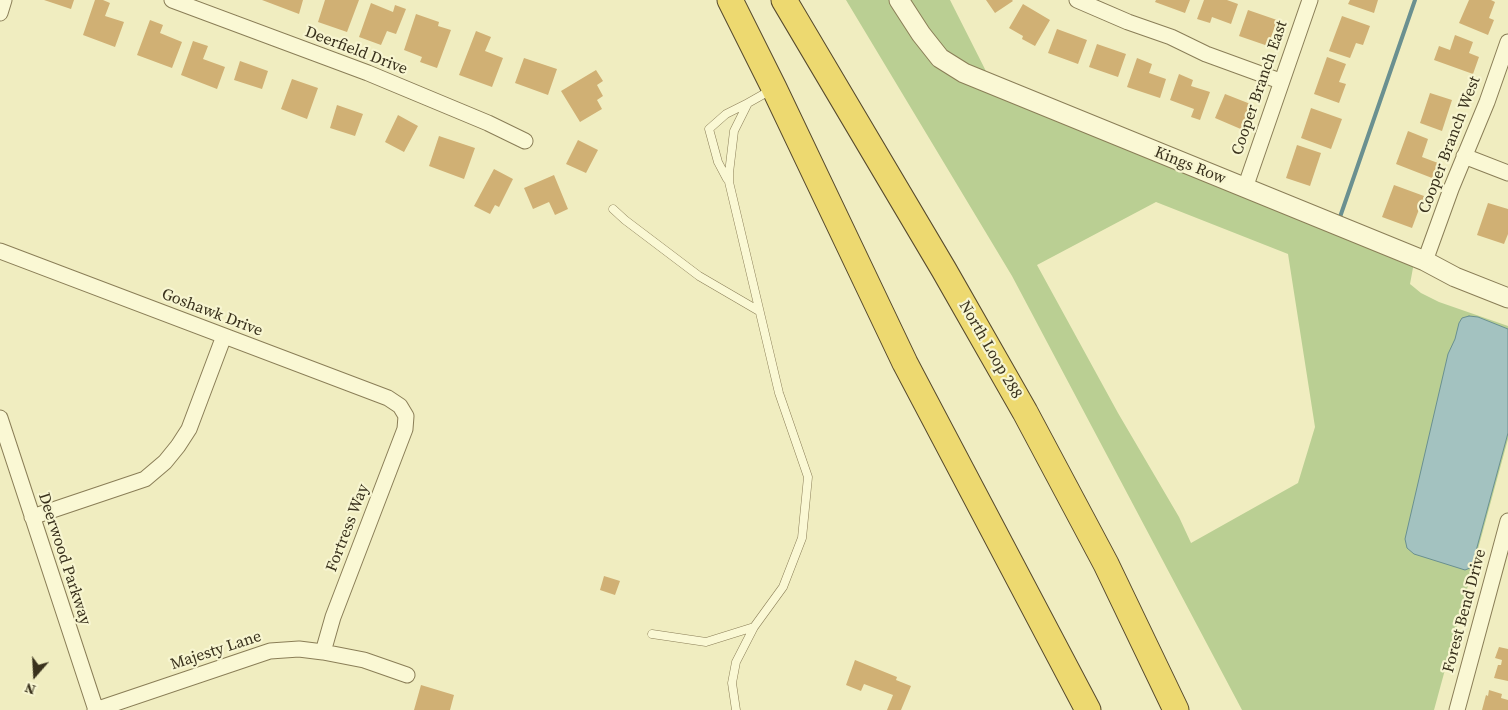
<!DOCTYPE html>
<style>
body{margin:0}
#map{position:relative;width:1508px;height:710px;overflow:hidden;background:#f0edc0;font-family:"Source Serif 4",serif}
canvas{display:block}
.north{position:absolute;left:10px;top:650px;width:50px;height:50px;-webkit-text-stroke:4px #f7f5d0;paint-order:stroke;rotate:199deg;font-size:14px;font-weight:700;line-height:20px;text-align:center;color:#39311c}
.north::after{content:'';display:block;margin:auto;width:18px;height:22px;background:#39311c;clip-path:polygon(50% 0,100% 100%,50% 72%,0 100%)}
</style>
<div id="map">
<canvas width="1508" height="710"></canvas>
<div class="north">N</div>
</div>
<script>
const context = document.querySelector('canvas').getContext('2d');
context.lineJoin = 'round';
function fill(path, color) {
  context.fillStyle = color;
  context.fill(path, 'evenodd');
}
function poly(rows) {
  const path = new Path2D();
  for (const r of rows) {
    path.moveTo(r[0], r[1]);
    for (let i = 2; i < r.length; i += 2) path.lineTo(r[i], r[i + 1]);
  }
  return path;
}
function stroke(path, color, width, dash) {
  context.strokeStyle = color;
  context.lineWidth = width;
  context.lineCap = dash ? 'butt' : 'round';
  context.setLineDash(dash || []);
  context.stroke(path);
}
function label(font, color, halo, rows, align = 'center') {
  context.font = font + ' "Source Serif 4",serif';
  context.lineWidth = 4.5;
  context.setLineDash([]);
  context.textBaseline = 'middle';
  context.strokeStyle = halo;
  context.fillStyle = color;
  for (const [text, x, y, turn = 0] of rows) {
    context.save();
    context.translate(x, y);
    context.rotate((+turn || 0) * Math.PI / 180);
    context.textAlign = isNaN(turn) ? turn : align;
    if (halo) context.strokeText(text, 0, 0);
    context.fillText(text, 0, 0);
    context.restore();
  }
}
const green = poly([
 [846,0,950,0,994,87,1415,257,1410,284,1421,293,1439,302,1508,326,1508,439,1434,710,1242,710,1012,276],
 [1156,202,1288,254,1315,427,1298,483,1191,543,1179,517,1118,413,1037,265]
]);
const water = poly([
 [1469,316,1478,317,1508,329,1508,433,1473,562,1470,568,1465,570,1414,554,1407,548,1405,539,1448,354,1455,339,1459,323,1462,318,1469,316]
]);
const stream = poly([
 [1340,217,1415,0]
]);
const building = poly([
 [44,0,74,0,71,9],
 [95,0,103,0,110,3,105,16,124,22,115,47,83,35],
 [262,0,303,0,299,14],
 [325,0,359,0,347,32,318,22],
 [986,0,1012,0,1013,1,995,13],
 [1156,0,1190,0,1185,13,1155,2],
 [1204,0,1227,0,1238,4,1231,24,1212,17,1210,23,1197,19],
 [1350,0,1378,0,1374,13,1348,4],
 [1469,0,1491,0,1495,2,1489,18,1494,20,1488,35,1459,23],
 [371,3,393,12,395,5,406,9,396,34,387,31,381,45,359,37],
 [1023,4,1050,20,1035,46,1022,39,1023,36,1009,28],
 [1248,10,1277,20,1268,46,1239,36],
 [416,14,439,22,438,26,451,30,437,68,420,62,422,57,404,50],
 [1342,16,1370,26,1363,45,1356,43,1350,58,1329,51],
 [150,20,163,25,160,33,182,42,172,68,137,55],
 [1057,29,1087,40,1078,64,1048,53],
 [476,31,491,37,485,51,503,58,492,87,459,75],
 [1455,35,1473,42,1469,53,1479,57,1473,74,1434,60,1439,46,1450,50],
 [193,41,208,46,203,59,225,67,217,89,181,75],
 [1097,44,1126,54,1118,77,1089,67],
 [1327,57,1346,64,1339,82,1346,84,1339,103,1314,94],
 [524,58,557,69,548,95,515,83],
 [1137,58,1152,64,1149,73,1166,79,1160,98,1127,87],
 [240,61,268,71,262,89,234,80],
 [596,70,603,81,597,85,603,96,597,100,602,109,580,122,561,91],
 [1179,74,1193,80,1191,86,1210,92,1200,120,1191,117,1194,109,1170,100],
 [292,79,318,88,307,119,281,109],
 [1430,93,1452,100,1442,131,1420,123],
 [1225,94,1253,105,1243,130,1215,118],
 [337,105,363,114,355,136,330,128],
 [1311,108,1342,119,1331,149,1301,138],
 [398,115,418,126,404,152,385,142],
 [1408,131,1428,139,1422,157,1438,163,1432,178,1396,164],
 [439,136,475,148,464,179,429,166],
 [578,140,598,150,586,173,566,164],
 [1297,145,1321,153,1310,186,1286,178],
 [494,169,513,179,499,207,495,205,490,214,474,206],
 [554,175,568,209,555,215,549,202,533,209,524,188],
 [1394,185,1424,196,1412,228,1382,217],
 [1488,203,1508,209,1508,234,1504,244,1477,235],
 [604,576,620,581,615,595,600,590],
 [1499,647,1508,649,1508,681,1494,678,1498,665,1501,665,1502,660,1495,658],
 [855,660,897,677,896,680,911,686,901,710,887,710,893,695,864,684,861,691,846,685],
 [421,685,454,695,450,710,414,710],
 [1489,690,1502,694,1501,698,1508,700,1508,710,1482,710,1486,695,1488,696]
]);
const service = poly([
 [727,179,718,162,709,129,726,114,748,103],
 [613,209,625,220,699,276,759,311],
 [652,634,706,642,754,627,783,587,802,538,808,477,779,393,729,182,729,173,734,131,748,103,771,90],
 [736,710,732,683,736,662,754,627]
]);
const minor = poly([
 [172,0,368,73,488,123,525,141],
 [1077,0,1128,22,1171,37,1206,54,1280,81],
 [0,13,4,0],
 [1464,156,1508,173],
 [1245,188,1310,0],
 [0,251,388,398,400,406,406,416,405,429,333,617,323,652],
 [1425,261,1451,189,1487,102,1508,42],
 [0,418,96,710],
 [32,517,145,479,165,462,178,446,189,429,224,336],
 [95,710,270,651,299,649,323,652,364,660,407,675],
 [1457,710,1508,521]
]);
const tertiary = poly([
 [899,0,921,34,940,58,964,73,1425,261,1455,277,1508,298]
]);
const trunk = poly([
 [730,0,774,88,905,363,1088,710],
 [784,0,944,270,1025,412,1106,564,1176,710]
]);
const streetNames = [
 ["Deerfield Drive",356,51,21],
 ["Cooper Branch East",1260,88,-71],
 ["Cooper Branch West",1450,145,-69],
 ["Kings Row",1190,166,22],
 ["Goshawk Drive",212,313,21],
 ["North Loop 288",990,350,60],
 ["Fortress Way",348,528,-69],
 ["Deerwood Parkway",64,559,72],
 ["Forest Bend Drive",1465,611,-75],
 ["Majesty Lane",216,651,-18]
];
fill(green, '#bacf93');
fill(water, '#a3c2c0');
stroke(water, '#6a9090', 1);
stroke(stream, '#6a9090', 4);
fill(building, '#d0b074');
stroke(service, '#8a7e57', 9);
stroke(minor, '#8a7e57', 17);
stroke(tertiary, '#8a7e57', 21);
stroke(trunk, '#574a2c', 27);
stroke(service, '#faf8d4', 8);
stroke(minor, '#faf8d4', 15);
stroke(tertiary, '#faf8d4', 19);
stroke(trunk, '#edd970', 25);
label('16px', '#39311c', '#f7f5d0', streetNames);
</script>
